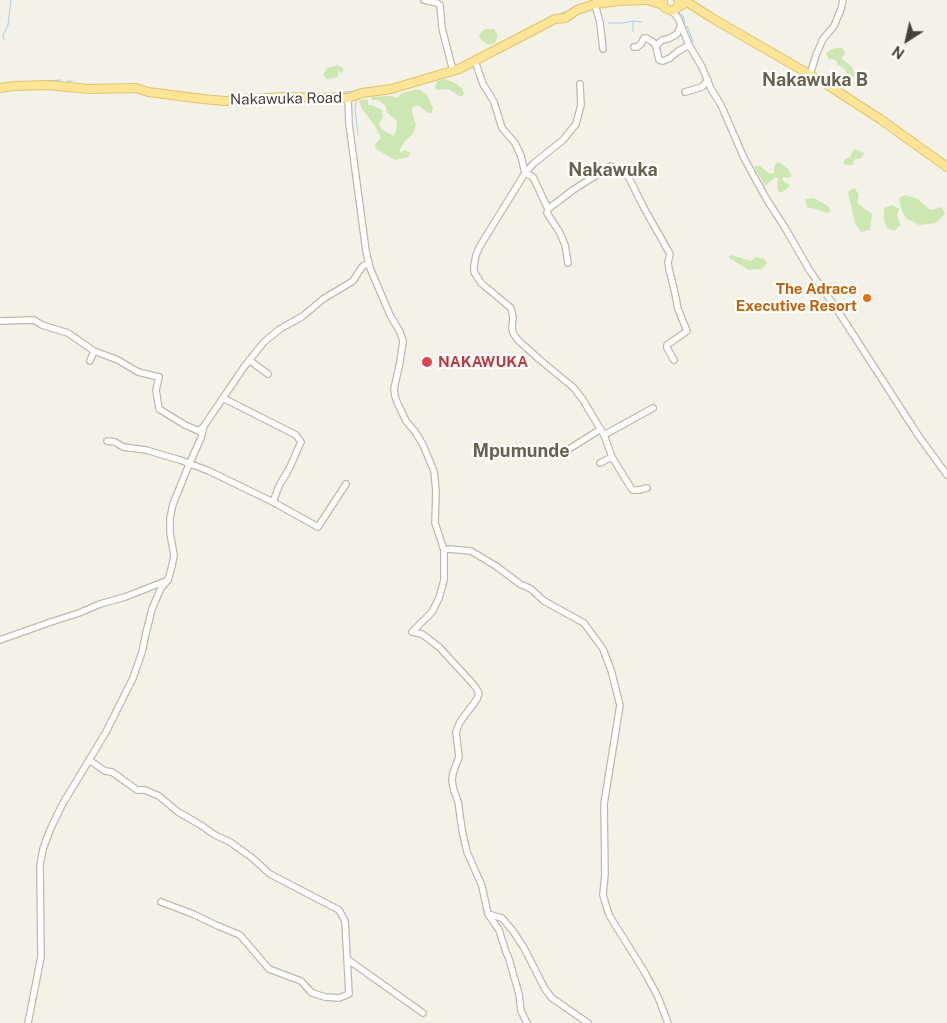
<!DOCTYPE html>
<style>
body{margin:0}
#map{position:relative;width:947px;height:1023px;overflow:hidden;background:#f4f1e8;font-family:"Public Sans",sans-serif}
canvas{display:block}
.north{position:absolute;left:882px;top:15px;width:50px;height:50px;-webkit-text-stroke:4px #fff;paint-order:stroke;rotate:215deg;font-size:14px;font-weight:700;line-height:20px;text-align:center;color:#474237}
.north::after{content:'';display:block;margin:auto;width:18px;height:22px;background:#474237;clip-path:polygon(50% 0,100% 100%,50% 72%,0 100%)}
</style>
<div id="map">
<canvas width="947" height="1023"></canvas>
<div class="north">N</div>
</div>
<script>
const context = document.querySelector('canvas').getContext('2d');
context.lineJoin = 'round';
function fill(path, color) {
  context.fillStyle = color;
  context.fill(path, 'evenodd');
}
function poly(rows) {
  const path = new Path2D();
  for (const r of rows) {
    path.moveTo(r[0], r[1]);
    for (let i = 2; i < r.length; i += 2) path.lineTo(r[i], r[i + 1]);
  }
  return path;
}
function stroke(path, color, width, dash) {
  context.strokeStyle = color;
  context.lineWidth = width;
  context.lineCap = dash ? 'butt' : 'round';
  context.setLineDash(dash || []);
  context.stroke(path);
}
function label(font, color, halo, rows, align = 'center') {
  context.font = font + ' "Public Sans",sans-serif';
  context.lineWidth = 4.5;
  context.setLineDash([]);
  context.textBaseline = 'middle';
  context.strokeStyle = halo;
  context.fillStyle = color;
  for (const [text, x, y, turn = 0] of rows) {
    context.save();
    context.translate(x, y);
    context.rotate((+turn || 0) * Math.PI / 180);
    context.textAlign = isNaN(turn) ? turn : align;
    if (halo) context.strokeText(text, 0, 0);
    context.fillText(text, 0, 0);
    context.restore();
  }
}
const green = poly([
 [485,29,494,29,498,36,495,43,489,45,481,40,479,35],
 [836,48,843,48,845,54,841,58,852,67,855,75,849,79,845,79,845,77,847,75,845,69,838,65,836,60,829,59,826,54,830,50],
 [338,65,344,69,342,73,338,71,338,77,327,79,323,75,327,68],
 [445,79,453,82,462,88,464,94,461,97,448,89,437,90,435,88,437,81],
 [419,89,427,95,433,108,432,113,428,113,418,105,412,108,413,116,416,125,413,134,406,140,399,151,402,153,404,150,411,153,408,157,395,160,376,149,375,145,381,138,375,126,362,109,359,101,364,99,368,100,368,105,372,105,382,110,383,117,379,123,381,129,394,136,396,130,397,121,387,113,386,106,378,100,372,100,371,97,390,96,397,98,401,94,405,92],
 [854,149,865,153,860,159,855,159,852,165,847,165,843,163,845,159,850,157],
 [777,162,782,164,789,170,792,176,788,178,784,177,782,179,784,182,789,184,789,187,782,192,779,192,777,188,778,178,775,177,765,186,756,170,755,166,760,166,770,174,774,173,774,167],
 [854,188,859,194,857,203,872,214,870,230,861,232,855,223,848,192],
 [905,195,918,199,930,210,942,207,945,214,936,223,919,225,907,219,902,211,899,198],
 [814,198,828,206,831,211,827,213,819,210,807,207,805,199],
 [892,205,899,209,897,215,900,225,894,231,887,228,884,220,884,208],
 [731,255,751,261,756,257,764,259,767,263,762,269,749,270,729,258,729,256]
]);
const stream = poly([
 [677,11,683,16,685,22],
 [557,15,572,9],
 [608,23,622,23,633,21,642,22],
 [687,26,693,41],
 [633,31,633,22],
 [4,40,3,35,8,25,11,0],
 [455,66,470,59],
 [67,81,72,81],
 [27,82,61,80],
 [2,84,7,83],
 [397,91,446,77],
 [332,93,357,91],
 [375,95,383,94],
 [358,135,355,109,356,102,359,98]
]);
const minor = poly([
 [424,0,437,3,440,5,442,28,453,71],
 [595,4,600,23,603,49],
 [672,11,678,18,689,45,702,67,711,89,721,105,744,158,767,200,784,226,810,271,836,308,918,435,947,475],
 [681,25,677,34,668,39,662,40,656,46,659,60,663,61,670,58,677,52,689,45],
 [634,47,637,47,641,44,644,38,646,38,653,42,656,46],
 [475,61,483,84,494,102,502,128,515,143,521,156,525,173,533,177,548,209,547,213,560,233,565,245,568,263],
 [810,75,816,55,823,39,834,26,841,9,843,0],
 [580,84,581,105,576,124,563,140,533,164,525,173,480,246,476,255,474,266,474,272,481,283,511,308,513,317,512,328,513,333,518,340,540,360,574,388,583,400,604,435,612,457,631,488,633,490,639,490,647,488],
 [685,92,702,87,708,80],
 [348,98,349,124,366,251,370,268,390,315,400,332,403,341,400,362,394,389,395,396,397,402,406,421,416,433,423,445,434,471,436,491,435,523,444,550,444,580,439,598,432,612,412,632,422,634,439,647,474,685,479,693,477,699,460,722,456,732,459,757,453,773,452,781,454,791,458,801,462,830,467,852,482,886,488,914,499,930,506,952,509,959,519,994,521,1011,527,1023],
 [548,209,573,190,611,166,617,171,624,173,628,176,644,208,670,254,668,262,669,269,675,293,678,309,687,331,667,345,667,348,674,360],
 [1,321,34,320,42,325,68,333,94,351],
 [249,360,268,374],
 [90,361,94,351,118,360,138,372,159,377,156,390,159,409,185,425,199,431,202,428],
 [604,435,653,408],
 [107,441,115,442,123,447,146,450,180,460,209,471,273,502,279,486,290,467,301,442,296,435,223,398],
 [569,449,601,429],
 [600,463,612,457],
 [273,502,318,527,346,484],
 [444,550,449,549,471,551,496,566,520,584,531,589,544,601,584,623,603,649,611,670,620,705,604,804,605,874,603,895,609,915,644,971,658,997,668,1023],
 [0,640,51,622,79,613,100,604,125,597,166,581],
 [89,760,105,771,112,772,137,790,145,790,159,796,178,812,199,824,215,835,230,842,251,857,270,874,339,910,345,921,349,994,339,998,325,997,312,993,301,981,269,969,240,935,218,926,193,914,161,902],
 [488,914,502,918,513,931,524,948,545,989,552,998,588,1023],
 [347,959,423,1013],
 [28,1023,41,957,40,865,43,849,50,830,62,805,106,732,133,678,142,652,146,633,152,609,161,588,168,580,172,566,174,555,170,533,170,518,173,504,188,467,201,438,204,426,244,367,264,342,280,329,303,316,323,299,353,281,362,267,368,263]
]);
const major = poly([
 [647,0,663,5],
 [663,0,663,5,665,8,672,11,687,2,679,4,678,0],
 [687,2,712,18,826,84,880,119,947,167],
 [0,88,14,86,47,85,89,89,136,88,148,92,203,99,225,101,283,97,348,98,362,93,391,89,459,69,555,19,565,18,577,10,595,4,619,1,644,0]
]);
const markers = [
 [867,298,5,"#e8710a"],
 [427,362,6,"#e0444e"]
];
const streetNames = [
 ["Nakawuka Road",286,99,-1]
];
const foodNames = [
 ["The Adrace",857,289],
 ["Executive Resort",857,306]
];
const healthNames = [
 ["NAKAWUKA",438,362]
];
const quarterNames = [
 ["Nakawuka B",815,80],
 ["Nakawuka",613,170],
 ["Mpumunde",521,451]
];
fill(green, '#cce7b1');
stroke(stream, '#a5cdef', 1);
stroke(minor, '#bfb9ab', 8);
stroke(major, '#e2c468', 10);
stroke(minor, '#fff', 5.5);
stroke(major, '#fde598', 8);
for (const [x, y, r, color] of markers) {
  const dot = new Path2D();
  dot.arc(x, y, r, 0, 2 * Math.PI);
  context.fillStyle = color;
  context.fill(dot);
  stroke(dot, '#fff', 2);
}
label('15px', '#474237', '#fff', streetNames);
label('bold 15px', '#c56008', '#fff', foodNames, 'right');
label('bold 15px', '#be3a42', '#fff', healthNames, 'left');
label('bold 18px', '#6a604e', '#fff', quarterNames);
</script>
